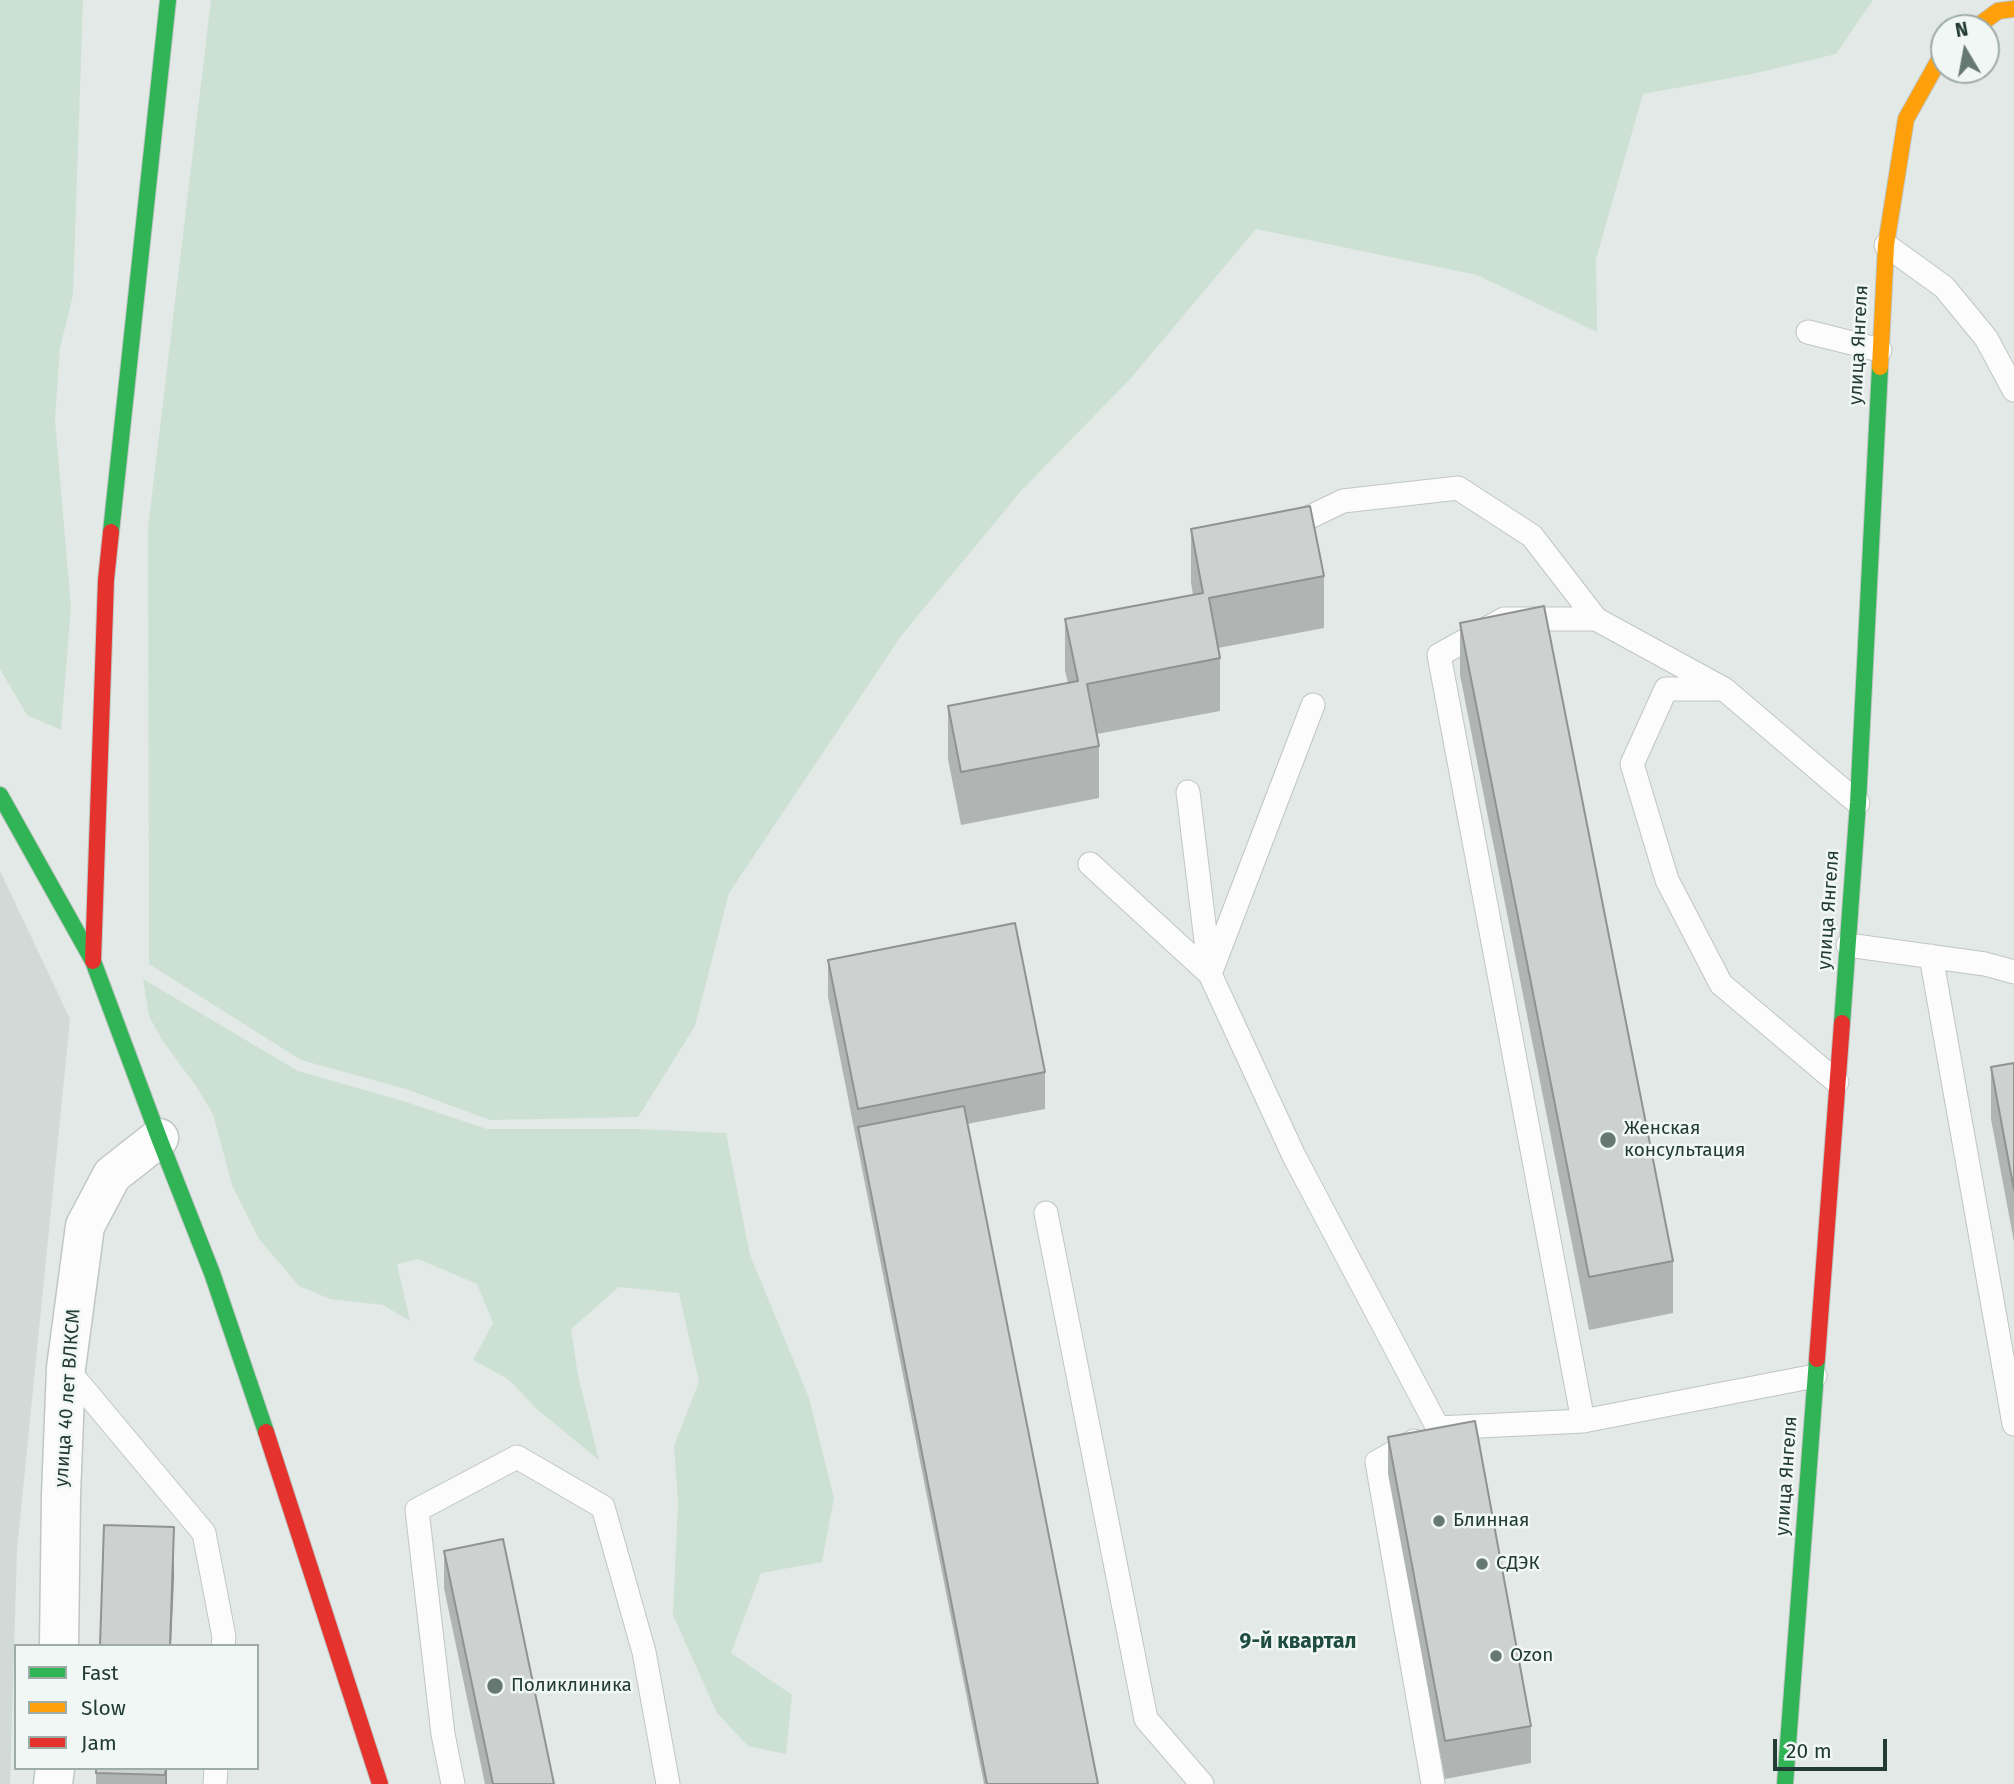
<!DOCTYPE html>
<meta charset="utf-8">
<style>
body{margin:0}
#map{position:relative;width:2014px;height:1784px;overflow:hidden;background:#e3e9e6;font-family:"Fira Sans",sans-serif}
canvas{display:block}
.legend{position:absolute;left:14px;top:1644px;width:245px;height:126px;box-sizing:border-box;background:#f1f7f4;border:2px solid #9eaca7;margin:0;padding:9px 12px;list-style:none;font-size:21px;color:#223b34}
.legend li{display:flex;align-items:center;gap:14px;height:35px}
.legend b{width:35px;border:2px solid #9eaca7}
.north{position:absolute;left:1930px;top:14px;width:70px;height:70px;box-sizing:border-box;background:#f1f7f4;border:2px solid #9eaca7;border-radius:50%;rotate:350deg;font-size:19px;font-weight:700;line-height:28px;text-align:center;color:#223b34}
.north::after{content:'';display:block;margin:auto;width:24px;height:32px;background:#667872;clip-path:polygon(50% 0,100% 100%,50% 72%,0 100%)}
.scale{position:absolute;left:1773px;top:1739px;width:114px;height:32px;box-sizing:border-box;border:4px solid #223b34;border-top:0;padding-left:9px;font-size:21px;line-height:24px;white-space:nowrap;color:#223b34;-webkit-text-stroke:5px #f1f7f4;paint-order:stroke}
</style>
<div id="map">
<canvas width="2014" height="1784"></canvas>
<ul class="legend">
<li><b style="height:9px;background:#30b455"></b>Fast</li>
<li><b style="height:9px;background:#ff9f0a"></b>Slow</li>
<li><b style="height:9px;background:#e5322d"></b>Jam</li>
</ul>
<div class="north">N</div>
<div class="scale">20 m</div>
</div>
<script>
const context = document.querySelector('canvas').getContext('2d');
context.lineJoin = 'round';
function fill(path, color) {
  context.fillStyle = color;
  context.fill(path, 'evenodd');
}
function poly(rows) {
  const path = new Path2D();
  for (const r of rows) {
    path.moveTo(r[0], r[1]);
    for (let i = 2; i < r.length; i += 2) path.lineTo(r[i], r[i + 1]);
  }
  return path;
}
function stroke(path, color, width, dash) {
  context.strokeStyle = color;
  context.lineWidth = width;
  context.lineCap = dash ? 'butt' : 'round';
  context.setLineDash(dash || []);
  context.stroke(path);
}
function label(font, color, halo, rows, align = 'center') {
  context.font = font + ' "Fira Sans",sans-serif';
  context.lineWidth = 5;
  context.setLineDash([]);
  context.textBaseline = 'middle';
  context.strokeStyle = halo;
  context.fillStyle = color;
  for (const [text, x, y, turn = 0] of rows) {
    context.save();
    context.translate(x, y);
    context.rotate((+turn || 0) * Math.PI / 180);
    context.textAlign = isNaN(turn) ? turn : align;
    if (halo) context.strokeText(text, 0, 0);
    context.fillText(text, 0, 0);
    context.restore();
  }
}
const built = poly([
 [0,871,70,1019,17,1549,10,1784,0,1784]
]);
const green = poly([
 [0,0,83,0,73,295,60,348,55,420,71,607,61,730,27,715,0,669],
 [211,0,1873,0,1836,54,1752,74,1643,94,1596,259,1597,332,1477,275,1256,229,1131,378,1021,491,901,636,729,893,695,1026,638,1117,490,1120,406,1089,301,1060,149,964,148,528],
 [143,979,298,1071,403,1101,487,1129,639,1129,726,1133,750,1255,809,1398,834,1498,822,1562,761,1573,731,1653,792,1695,786,1754,748,1746,717,1713,673,1615,678,1502,674,1446,699,1382,679,1293,619,1287,571,1329,578,1375,599,1460,538,1410,508,1379,473,1360,493,1323,477,1284,418,1259,397,1264,410,1321,383,1305,330,1299,299,1286,259,1239,232,1185,213,1114,196,1086,162,1040,149,1016]
]);
const lane = poly([
 [1886,245,1944,287,1986,338,2014,390],
 [1808,332,1880,350],
 [1287,528,1343,501,1458,488,1532,536,1596,619,1724,689,1858,803],
 [1596,619,1504,619,1439,655,1583,1421,1815,1376],
 [1721,689,1666,689,1632,764,1667,880,1721,984,1837,1082],
 [1188,792,1210,974,1313,705],
 [1090,864,1210,974,1294,1156,1438,1428,1583,1421],
 [1848,945,1985,964,2014,972],
 [1931,956,2014,1424],
 [1046,1213,1146,1719,1202,1784],
 [66,1368,204,1533,224,1637,223,1646],
 [1414,1441,1377,1462,1433,1784],
 [215,1784,216,1768],
 [453,1784,443,1734,417,1510,517,1457,603,1507,644,1652,668,1784]
]);
const street = poly([
 [59,1646,61,1495,66,1368,85,1226,112,1175,159,1138],
 [53,1784,55,1768]
]);
const fast = poly([
 [111,532,168,0],
 [0,795,93,961,159,1138,212,1273,266,1432],
 [1842,1023,1858,803,1880,367],
 [1785,1784,1817,1359]
]);
const slow = poly([
 [1975,28,1998,11,2014,9],
 [1880,367,1886,245,1906,119,1944,51]
]);
const jam = poly([
 [93,961,106,580,111,532],
 [1817,1359,1842,1023],
 [266,1432,380,1784]
]);
const wall = poly([
 [1191,529,1324,576,1324,628,1218,648,1220,658,1220,711,1097,734,1099,746,1099,798,961,825,948,759,948,706,1068,683,1065,671,1065,619,1193,595,1191,582],
 [1460,623,1673,1261,1673,1313,1589,1330,1460,675],
 [828,960,1045,1072,1045,1109,967,1124,1098,1784,984,1784,828,997],
 [2014,1063,2014,1242,1991,1119,1991,1067],
 [1388,1437,1531,1726,1531,1763,1445,1779,1388,1474],
 [444,1551,554,1784,485,1784,444,1588],
 [96,1768,167,1768,167,1784,96,1784]
]);
const shadedWall = poly([
 [174,1527,174,1579,171,1646,170,1646],
 [166,1768,167,1768,167,1784,165,1784]
]);
const building = poly([
 [1310,506,1324,576,1209,598,1220,658,1087,684,1099,746,961,772,948,706,1078,681,1065,619,1203,593,1191,529,1310,506],
 [1544,606,1673,1261,1589,1277,1460,623,1544,606],
 [1015,923,1045,1072,858,1109,828,960,1015,923],
 [2014,1063,2014,1190,1991,1067,2014,1063],
 [964,1106,1098,1784,987,1784,858,1127,964,1106],
 [1475,1421,1531,1726,1445,1741,1388,1437,1475,1421],
 [104,1525,174,1527,170,1646,100,1646,104,1525],
 [503,1539,554,1784,493,1784,444,1551,503,1539],
 [96,1768,166,1768,165,1775,96,1773,96,1768]
]);
const markers = [
 [1608,1140,9,"#667872"],
 [1439,1521,7,"#667872"],
 [1482,1564,7,"#667872"],
 [1496,1656,7,"#667872"],
 [495,1686,9,"#667872"]
];
const streetNames = [
 ["улица Янгеля",1859,345,-87],
 ["улица Янгеля",1829,910,-86],
 ["улица 40 лет ВЛКСМ",68,1398,-86],
 ["улица Янгеля",1787,1476,-86]
];
const poiNames = [
 ["Женская",1624,1129],
 ["консультация",1624,1151],
 ["Блинная",1453,1521],
 ["СДЭК",1496,1564],
 ["Ozon",1510,1656],
 ["Поликлиника",511,1686]
];
const neighbourhoodNames = [
 ["9-й квартал",1298,1642]
];
fill(built, '#d1dad6');
fill(green, '#cce1d3');
stroke(lane, '#c0c6c3', 25);
stroke(street, '#c0c6c3', 41);
stroke(fast, '#bfc6c3', 18);
stroke(slow, '#bfc6c3', 18);
stroke(jam, '#bfc6c3', 18);
stroke(lane, '#fbfcfb', 23);
stroke(street, '#fbfcfb', 38);
stroke(fast, '#30b455', 16);
stroke(slow, '#ff9f0a', 16);
stroke(jam, '#e5322d', 16);
fill(wall, '#b0b5b3');
fill(shadedWall, '#909392');
fill(building, '#cdd2d0');
stroke(building, '#909392', 2);
for (const [x, y, r, color] of markers) {
  const dot = new Path2D();
  dot.arc(x, y, r, 0, 2 * Math.PI);
  context.fillStyle = color;
  context.fill(dot);
  stroke(dot, '#f1f7f4', 2.5);
}
label('19px', '#223b34', '#f1f7f4', streetNames);
label('19px', '#223b34', '#f1f7f4', poiNames, 'left');
label('bold 21px', '#1f4c41', '#f1f7f4', neighbourhoodNames);
</script>
